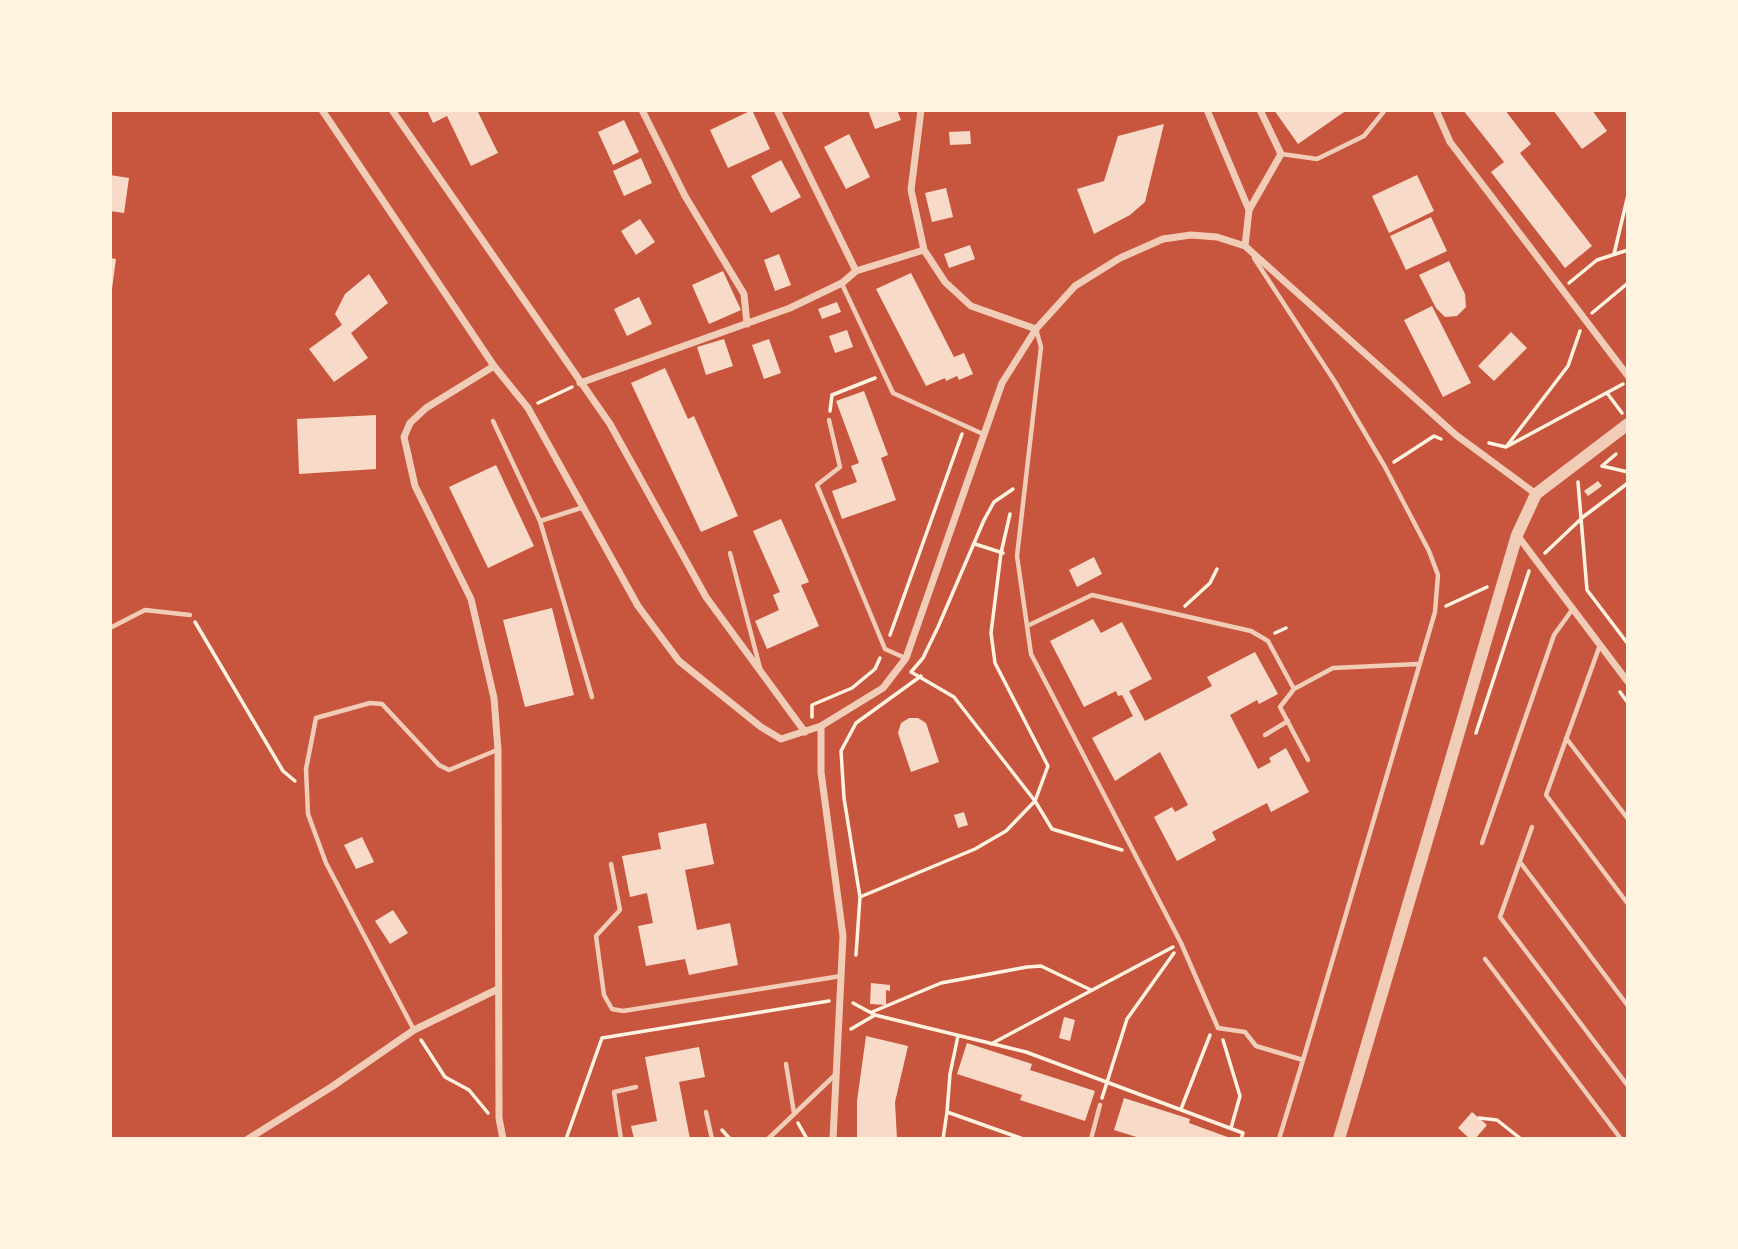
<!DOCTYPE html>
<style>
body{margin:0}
#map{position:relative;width:1738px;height:1249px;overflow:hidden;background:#c8553d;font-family:"Sofia Sans Condensed",sans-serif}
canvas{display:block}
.frame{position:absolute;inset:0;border:112px solid #fff3e0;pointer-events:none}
</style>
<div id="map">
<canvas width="1738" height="1249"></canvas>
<div class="frame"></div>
</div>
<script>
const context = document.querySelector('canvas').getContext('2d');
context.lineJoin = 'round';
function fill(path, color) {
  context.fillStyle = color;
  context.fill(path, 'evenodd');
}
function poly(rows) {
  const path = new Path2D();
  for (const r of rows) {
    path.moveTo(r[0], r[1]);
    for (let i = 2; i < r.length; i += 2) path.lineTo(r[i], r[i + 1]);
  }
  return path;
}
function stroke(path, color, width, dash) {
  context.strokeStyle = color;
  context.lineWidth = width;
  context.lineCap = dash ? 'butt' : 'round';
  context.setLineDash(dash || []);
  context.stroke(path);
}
const building = poly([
 [427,110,477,110,498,153,471,166,447,116,433,123],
 [752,110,770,149,728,168,710,130],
 [868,110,897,110,901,120,875,129],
 [1274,110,1347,110,1298,144],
 [1463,110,1505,110,1531,144,1520,153,1592,246,1565,268,1491,172,1504,162],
 [1553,110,1592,110,1607,131,1582,149],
 [624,120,639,152,613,165,598,132],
 [1164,124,1145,202,1130,215,1094,234,1077,189,1104,181,1118,136],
 [970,131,971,144,950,145,949,132],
 [849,134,870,177,846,189,824,147],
 [641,158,652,183,624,196,613,171],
 [781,160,801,197,771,213,751,176],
 [110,175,129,178,124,213,110,211],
 [1417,175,1434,211,1389,233,1372,196],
 [946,188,953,217,932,222,925,193],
 [1431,217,1447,251,1406,270,1390,236],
 [640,219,655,242,636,255,621,231],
 [970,245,975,259,949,268,944,254],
 [779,254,791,285,775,291,764,260],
 [110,258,116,259,112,289,110,289],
 [1449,261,1465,294,1466,307,1457,316,1445,317,1436,308,1419,275],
 [723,271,741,310,709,324,692,285],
 [911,273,954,357,964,353,973,374,959,380,957,376,946,381,945,378,926,386,876,289],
 [369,274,388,303,351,333,368,358,334,382,309,349,342,325,335,314,345,294],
 [639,297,652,324,627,336,614,309],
 [837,302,841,312,822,319,818,309],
 [1432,306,1471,383,1443,397,1404,320],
 [847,330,853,347,835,353,829,336],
 [1511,332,1527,348,1494,381,1478,366],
 [724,339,733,366,706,375,697,347],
 [769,339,781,373,764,379,752,345],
 [665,368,688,419,694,416,738,516,701,532,631,383],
 [864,391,888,455,881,458,896,500,842,519,832,491,857,482,851,466,859,463,836,401],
 [376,415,376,469,299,474,297,419],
 [496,465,534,546,488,568,449,487],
 [1598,481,1602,486,1588,496,1584,491],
 [781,519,809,582,801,585,819,626,767,649,755,621,779,610,773,595,780,592,753,531],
 [1094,557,1102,574,1077,587,1069,570],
 [552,608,574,695,525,707,503,620],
 [1093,619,1101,633,1122,622,1152,679,1129,691,1145,721,1212,686,1207,677,1255,652,1278,694,1259,704,1257,700,1230,715,1258,769,1271,762,1269,758,1286,748,1309,792,1271,812,1267,803,1212,832,1216,840,1177,861,1154,817,1172,807,1175,812,1188,805,1160,752,1115,781,1092,738,1133,716,1122,695,1118,696,1116,691,1084,707,1050,641],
 [909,718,918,718,926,723,939,762,911,772,898,733,901,723],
 [964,812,968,825,958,828,954,815],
 [706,823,714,864,685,870,697,930,730,923,738,965,689,975,685,959,646,966,638,926,653,923,647,893,630,897,622,856,661,849,658,833],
 [362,837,374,862,356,869,344,845],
 [393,910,408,933,390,944,375,921],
 [871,983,890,985,890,991,886,990,886,1005,870,1004],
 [1064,1017,1075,1020,1070,1041,1059,1038],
 [866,1036,908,1046,895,1102,897,1139,857,1139,857,1101],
 [967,1043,1032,1064,1030,1070,1095,1091,1085,1121,1020,1100,1022,1095,957,1074],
 [699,1047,705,1077,679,1082,690,1139,634,1139,631,1126,657,1121,645,1057],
 [1124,1098,1190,1119,1189,1123,1233,1139,1143,1139,1114,1130],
 [1472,1112,1487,1125,1475,1139,1470,1139,1458,1128]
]);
const path = poly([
 [1628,115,1628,135],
 [1614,254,1628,195],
 [1569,283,1597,260,1628,250],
 [1592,313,1628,283],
 [1607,393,1622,413],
 [538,403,572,387],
 [830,411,832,395,875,378],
 [1489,443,1506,447,1623,384],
 [1506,447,1568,366,1580,331],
 [1394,462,1434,436,1441,439],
 [1602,466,1616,454],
 [1602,466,1628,472],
 [1578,482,1587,590,1628,644],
 [1013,489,994,502,984,520,938,627,923,658,911,672,954,697,1035,801,1052,829,1122,850],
 [975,544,1003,553],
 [1545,553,1583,517,1628,483],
 [1185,606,1210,583,1217,569],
 [1446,606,1487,587],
 [195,622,283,771,295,781],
 [1275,633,1286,628],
 [890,635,962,434],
 [1620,692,1628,703],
 [812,717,812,705,852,688,875,669,880,658],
 [1476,733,1529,571],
 [860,897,975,849,1006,831,1035,801,1048,766,995,663,991,633,1001,553,1010,514],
 [856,955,860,897,844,798,841,751,856,723,921,676],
 [853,1003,875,1015,1026,1052,1243,1133,1241,1139],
 [872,1012,941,983,1027,967,1041,966,1091,990],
 [851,1029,875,1015],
 [421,1040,445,1077,469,1090,488,1113],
 [1223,1040,1240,1096,1231,1128],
 [991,1044,1173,947],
 [1102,1098,1127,1019,1174,953],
 [1181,1109,1210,1035],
 [947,1112,950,1074,958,1036],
 [1479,1118,1497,1120,1521,1139],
 [798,1123,807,1139],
 [722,1130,730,1139],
 [566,1139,602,1038,829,1001],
 [943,1139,947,1112,1023,1139]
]);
const service = poly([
 [1282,154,1317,159,1364,136,1385,110],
 [1254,258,1335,382,1385,467,1429,551,1438,575,1435,612,1303,1060],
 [842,284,893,393,983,434],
 [829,420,840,467,817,485,885,649,905,658],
 [493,421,540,521,592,697],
 [540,521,584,507],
 [730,553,760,668],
 [1027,626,1017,556,1041,347,1036,329],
 [110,628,145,610,190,615],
 [1600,645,1546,795,1628,904],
 [1294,689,1280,707,1308,760],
 [1265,735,1288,721],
 [1566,738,1628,819],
 [1532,827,1500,917,1628,1086],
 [1482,843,1554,635,1572,610],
 [1520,862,1628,1006],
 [611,864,620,910,596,936,604,995,612,1009,623,1011,841,976],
 [1485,959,1621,1139],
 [414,1030,326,863,308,814,306,769,316,718,370,703,382,704,439,765,449,770,497,750],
 [786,1064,794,1113],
 [706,1112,712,1139],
 [621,1139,614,1092,636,1087],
 [768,1139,835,1075],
 [1091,1139,1100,1105],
 [1279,1139,1303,1060,1256,1046,1245,1032,1218,1028,1181,943,1031,654,1027,626,1092,595,1251,631,1268,641,1294,689,1333,668,1418,664]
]);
const minor = poly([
 [322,110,494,366,528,408,638,606,679,661,761,727,781,739,821,726],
 [392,110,610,424,706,597,805,732],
 [642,110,685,196,744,294,747,324],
 [777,110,856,271],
 [921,110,911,190,924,250,945,282,971,306,1036,329],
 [1207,110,1249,210,1245,246],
 [1436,110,1450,142,1628,376],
 [1249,210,1281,154,1260,110],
 [494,366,426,408,410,423,404,437,415,486,471,599,494,698,498,750,499,1118,503,1139],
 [580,383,790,308,842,283,856,271,924,250],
 [1517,535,1628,682],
 [248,1139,333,1086,414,1030,498,989],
 [833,1139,843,936,821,772,821,726,883,688,906,658,1002,383,1036,329,1075,286,1120,258,1163,239,1191,235,1217,237,1245,246,1456,435,1536,494]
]);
const tertiary = poly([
 [1339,1139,1517,535,1536,494,1628,424]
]);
fill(building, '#f7dbc8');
stroke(path, '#fff3e0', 3.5);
stroke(service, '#f1ccb7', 4.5);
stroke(minor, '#f1ccb7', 7);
stroke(tertiary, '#f1ccb7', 12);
</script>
